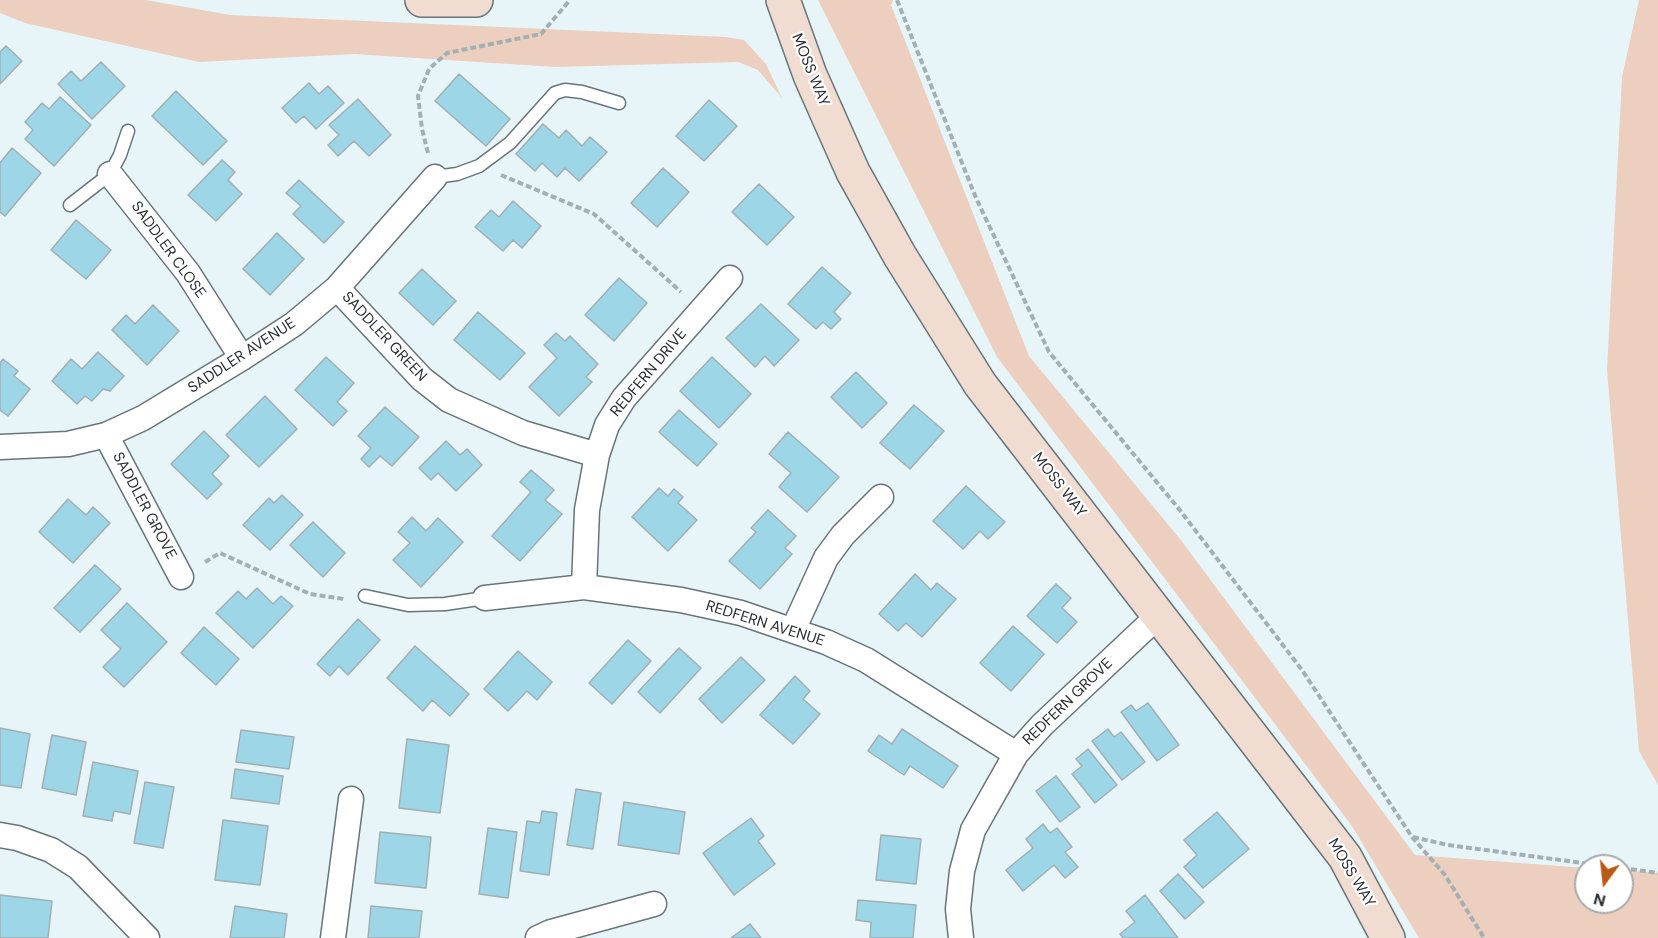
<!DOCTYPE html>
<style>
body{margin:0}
#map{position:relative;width:1658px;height:938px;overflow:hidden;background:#e7f5f9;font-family:"DM Sans",sans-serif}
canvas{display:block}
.north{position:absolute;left:1574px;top:854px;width:60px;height:60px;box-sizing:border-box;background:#fff;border:2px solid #a9abac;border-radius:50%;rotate:195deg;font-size:16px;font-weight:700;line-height:24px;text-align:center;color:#282d2f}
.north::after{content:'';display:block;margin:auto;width:21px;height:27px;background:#ba5a17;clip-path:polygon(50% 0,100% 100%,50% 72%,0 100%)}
</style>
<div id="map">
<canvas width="1658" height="938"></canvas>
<div class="north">N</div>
</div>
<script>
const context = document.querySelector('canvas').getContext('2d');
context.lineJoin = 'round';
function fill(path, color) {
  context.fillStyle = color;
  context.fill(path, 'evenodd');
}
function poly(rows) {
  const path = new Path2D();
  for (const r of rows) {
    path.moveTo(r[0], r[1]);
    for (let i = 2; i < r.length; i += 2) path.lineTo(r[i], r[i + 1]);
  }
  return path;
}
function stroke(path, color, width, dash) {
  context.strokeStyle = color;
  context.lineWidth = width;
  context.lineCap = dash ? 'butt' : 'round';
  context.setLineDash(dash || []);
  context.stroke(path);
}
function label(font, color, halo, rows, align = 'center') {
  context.font = font + ' "DM Sans",sans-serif';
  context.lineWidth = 4.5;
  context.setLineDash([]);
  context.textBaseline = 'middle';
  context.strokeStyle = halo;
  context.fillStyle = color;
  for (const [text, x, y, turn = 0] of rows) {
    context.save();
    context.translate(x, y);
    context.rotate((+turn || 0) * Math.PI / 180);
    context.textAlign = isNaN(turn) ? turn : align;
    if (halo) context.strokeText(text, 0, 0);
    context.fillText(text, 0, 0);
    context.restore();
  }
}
const green = poly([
 [0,0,146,0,230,15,726,37,744,40,766,64,782,98,758,70,738,62,555,67,355,54,199,62,25,23,0,13],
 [818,0,893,0,891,5,1029,356,1180,539,1415,855,1586,868,1586,902,1622,902,1622,870,1658,873,1658,938,1419,938,1352,826,997,357],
 [1639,0,1658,0,1658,785,1639,751,1607,370,1622,77]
]);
const building = poly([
 [6,46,22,61,0,84,0,52,6,46],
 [101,62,125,86,92,119,58,84,71,71,81,81,101,62],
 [459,74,510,119,486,146,435,101,459,74],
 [309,83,319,94,328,86,344,103,316,129,304,116,296,123,282,108,309,83],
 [176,91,227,141,203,165,152,116,176,91],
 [60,97,91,125,54,166,25,139,33,130,25,122,42,103,49,109,60,97],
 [358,99,391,135,369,156,354,141,338,156,328,145,339,135,329,125,358,99],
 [709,100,737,126,704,161,676,136,709,100],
 [543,124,559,138,566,130,582,146,590,137,607,152,579,181,565,168,557,177,542,163,535,171,516,154,543,124],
 [12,148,41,173,5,216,0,212,0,163,12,148],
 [222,160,235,172,228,180,242,194,216,221,188,195,222,160],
 [663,168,689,192,657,227,631,203,663,168],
 [299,180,344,222,324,243,293,214,301,206,286,193,299,180],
 [759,184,794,217,767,245,732,212,759,184],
 [513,201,541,226,522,248,513,240,503,251,475,227,491,210,499,217,513,201],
 [76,220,111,250,86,279,51,250,76,220],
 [277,233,304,259,270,295,243,269,277,233],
 [822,267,851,293,834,312,841,319,831,329,823,322,816,329,788,304,822,267],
 [422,269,456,301,433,325,399,293,422,269],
 [619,278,647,303,614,341,585,315,619,278],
 [761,304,799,340,774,366,765,356,755,367,726,338,761,304],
 [153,305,179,331,147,365,112,330,126,315,135,324,153,305],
 [478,312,525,353,500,380,454,340,478,312],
 [556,333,565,341,570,336,598,364,586,377,592,382,559,416,529,387,557,358,544,345,556,333],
 [98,352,124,376,110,391,103,389,92,401,85,396,77,404,52,381,71,359,82,369,98,352],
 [326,357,354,383,337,402,347,411,333,426,295,390,326,357],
 [712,357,751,394,719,428,680,391,712,357],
 [3,359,18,371,14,376,30,389,8,416,0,410,0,363,3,359],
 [856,372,887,403,862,428,831,397,856,372],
 [265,396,297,429,259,467,226,435,265,396],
 [914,405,944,431,910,469,880,443,914,405],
 [385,407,419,437,392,466,380,456,369,467,361,459,371,448,358,436,385,407],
 [679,410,717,444,697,466,659,432,679,410],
 [204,431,229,456,212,474,222,484,207,499,171,464,204,431],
 [788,432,839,477,807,512,779,487,791,473,769,454,788,432],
 [446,441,460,455,467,449,482,465,456,491,438,473,431,480,419,468,446,441],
 [531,470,554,490,545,500,562,514,520,561,492,536,531,492,520,482,531,470],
 [966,486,1005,522,988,539,980,531,963,549,933,521,966,486],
 [659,488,668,496,674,489,683,497,678,503,697,520,668,551,632,517,659,488],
 [282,495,303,515,270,550,243,525,269,498,274,503,282,495],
 [68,499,86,515,93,507,110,523,73,563,39,532,68,499],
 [768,510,796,536,785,548,792,554,760,589,729,561,756,532,751,528,768,510],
 [412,517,426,531,438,518,463,542,421,587,393,560,410,543,398,532,412,517],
 [313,522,345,553,323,577,290,545,313,522],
 [95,565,121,589,80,632,54,608,95,565],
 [915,574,931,590,937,583,956,599,922,637,906,623,898,631,879,614,915,574],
 [1056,584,1071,598,1062,608,1077,622,1057,643,1027,616,1056,584],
 [257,588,273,604,281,596,293,606,253,648,216,613,238,591,246,599,257,588],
 [127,603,167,642,124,687,103,667,121,649,101,630,127,603],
 [358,619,380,640,348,675,339,666,330,676,317,664,358,619],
 [1013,626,1044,654,1011,691,980,663,1013,626],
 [204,627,239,659,216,685,181,653,204,627],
 [628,640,651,661,612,704,589,683,628,640],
 [415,646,469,694,450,716,432,700,423,711,387,678,415,646],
 [679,648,701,668,660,713,638,692,679,648],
 [518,651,552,682,537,700,527,691,508,711,484,689,518,651],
 [741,657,765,680,722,723,699,699,741,657],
 [795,676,810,691,803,699,820,714,793,744,760,715,795,676],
 [1148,703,1179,745,1157,761,1121,712,1131,705,1136,711,1148,703],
 [0,728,30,734,21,788,0,785,0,728],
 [902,729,958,766,943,788,910,766,904,775,868,751,879,735,892,744,902,729],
 [1108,729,1114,737,1121,732,1145,762,1122,780,1092,741,1108,729],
 [241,730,294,737,289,769,236,762,241,730],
 [52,735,86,742,76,795,42,788,52,735],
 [407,739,449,745,440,813,399,808,407,739],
 [1088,749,1117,785,1095,803,1072,774,1082,766,1076,759,1088,749],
 [93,762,138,771,130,814,114,811,112,821,83,816,93,762],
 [235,769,283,776,279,804,231,798,235,769],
 [1056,776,1080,807,1060,822,1036,791,1056,776],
 [145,782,174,787,163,848,134,843,145,782],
 [576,789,601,793,593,849,567,845,576,789],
 [624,802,685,812,679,854,618,845,624,802],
 [542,811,557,813,549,875,520,871,527,821,540,823,542,811],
 [1217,812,1249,849,1203,888,1184,867,1197,855,1184,840,1217,812],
 [751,818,764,836,758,841,775,864,734,895,703,853,751,818],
 [223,820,268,826,260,885,215,880,223,820],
 [1043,824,1050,833,1057,828,1072,847,1065,852,1078,867,1065,878,1054,865,1023,891,1006,870,1033,848,1026,839,1043,824],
 [488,828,517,832,508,898,479,894,488,828],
 [380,832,431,837,426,888,375,883,380,832],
 [881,835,921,839,916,884,876,880,881,835],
 [1178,874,1204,902,1185,919,1160,891,1178,874],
 [0,895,52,901,48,938,0,938,0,895],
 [1145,895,1178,938,1123,938,1120,934,1135,922,1126,911,1145,895],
 [858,900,916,905,913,938,870,938,871,922,856,920,858,900],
 [235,906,287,914,284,938,230,938,235,906],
 [371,906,422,911,419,938,368,938,371,906],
 [750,924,761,938,731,938,750,924]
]);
const path = poly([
 [897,0,976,198,1049,352,1179,509,1302,670,1412,837,1445,875,1484,938],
 [428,153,422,129,418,96,429,69,447,53,541,34,570,0],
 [501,175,594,214,681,292],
 [205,562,220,553,310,594,344,599],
 [1413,837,1448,845,1605,866],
 [1622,868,1658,873]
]);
const lane = poly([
 [435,177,457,174,479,166,510,143,555,93,565,90,582,92,619,103],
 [70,205,110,174,120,155,128,131],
 [365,596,408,605,445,604,485,598]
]);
const street = poly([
 [110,174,188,273,242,358],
 [337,288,422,379,449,400,523,433,597,455],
 [106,435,181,577],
 [0,447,68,444,106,435,143,418,242,358,294,324,337,288,435,177],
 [584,587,587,510,597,455,607,425,624,398,730,278],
 [485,598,584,587,681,600,741,613,826,642,866,660,1016,754],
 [793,630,826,558,843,535,881,497],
 [0,835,17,838,51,850,78,867,147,938],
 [333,938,351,799],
 [538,938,551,932,654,904],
 [961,938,958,909,962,871,973,830,1016,754,1042,725,1159,615]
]);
const secondary = poly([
 [422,0,476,0],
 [783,0,810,75,853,172,900,256,980,384,1345,857,1388,938]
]);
const streetNames = [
 ["MOSS WAY",810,70,68],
 ["SADDLER CLOSE",168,250,54],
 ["SADDLER GREEN",384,337,47],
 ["SADDLER AVENUE",242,356,-33],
 ["REDFERN DRIVE",649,373,-50],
 ["MOSS WAY",1059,485,52],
 ["SADDLER GROVE",144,506,62],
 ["REDFERN AVENUE",765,624,17],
 ["REDFERN GROVE",1068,702,-44],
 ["MOSS WAY",1351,873,59]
];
fill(green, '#eccfbf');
fill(building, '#9dd7e7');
stroke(building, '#a1afb3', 1.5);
stroke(lane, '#687578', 15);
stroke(street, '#687578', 27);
stroke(secondary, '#687578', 36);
stroke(path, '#a4afb3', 4, [6, 3]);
stroke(lane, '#fff', 12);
stroke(street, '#fff', 24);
stroke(secondary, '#f1dcd1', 33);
label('15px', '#282d2f', '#fff', streetNames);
</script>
